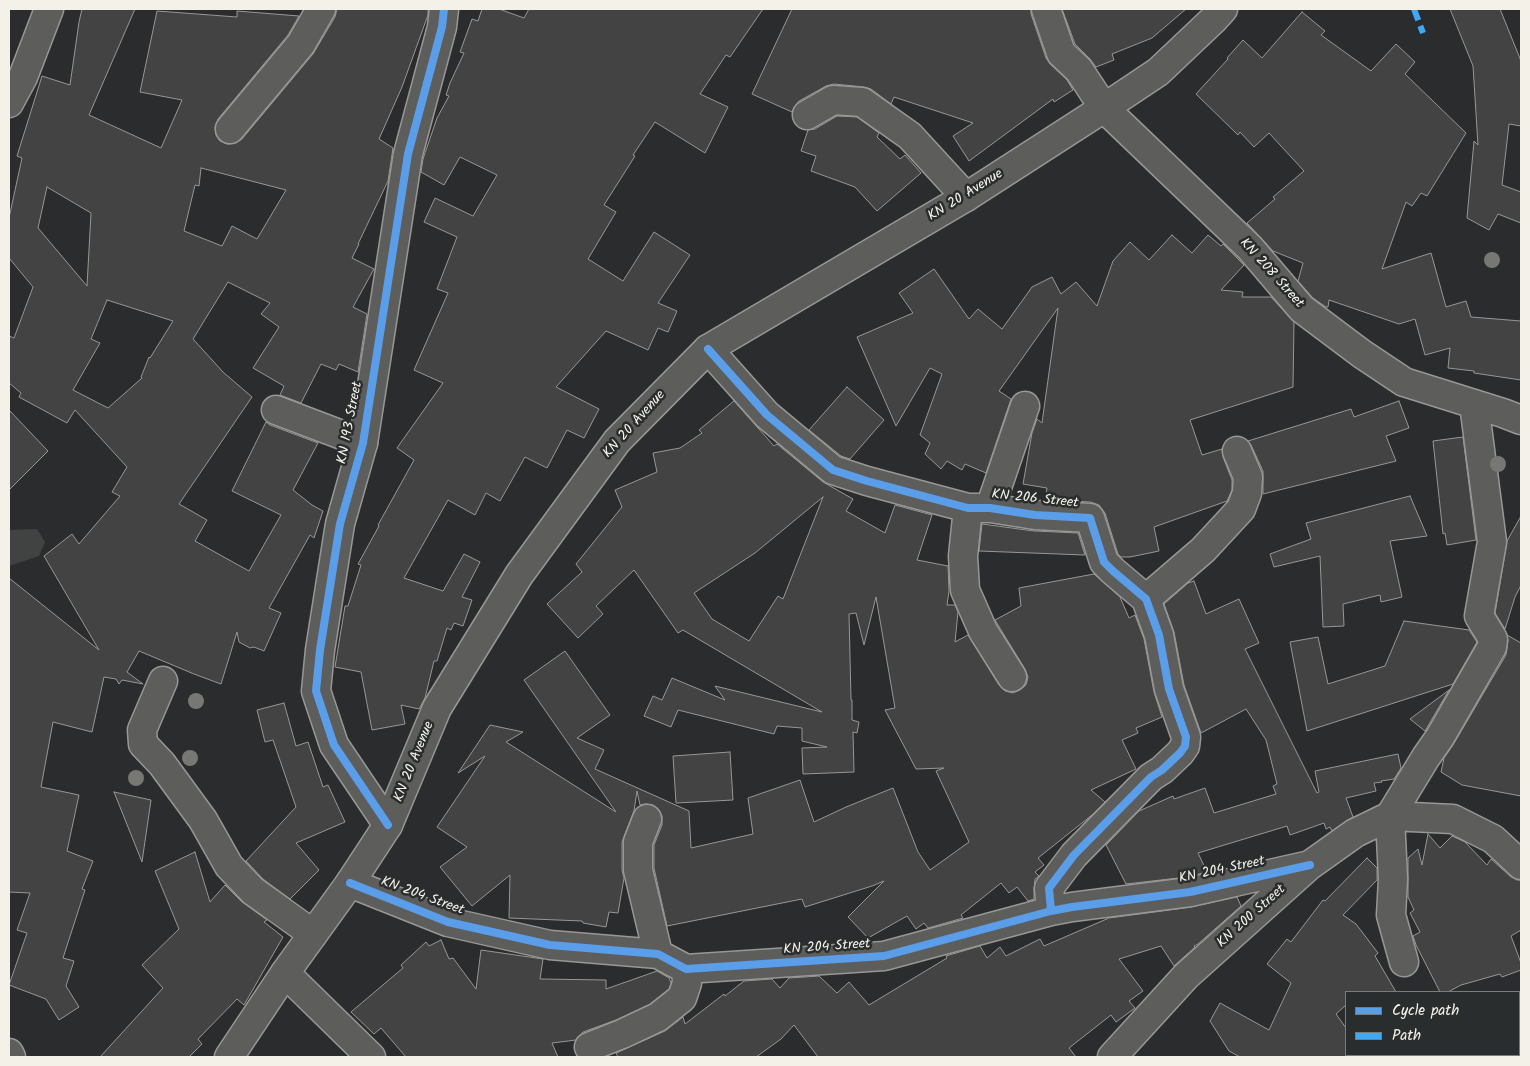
<!DOCTYPE html>
<style>
body{margin:0}
#map{position:relative;width:1530px;height:1066px;overflow:hidden;background:#2b2c2d;font-family:Kalam,sans-serif}
canvas{display:block}
.frame{position:absolute;inset:0;border:10px solid #f4f1e8;pointer-events:none}
.legend{position:absolute;left:1345px;top:991px;width:175px;height:65px;box-sizing:border-box;background:#2a2d2e;border:1px solid #7b7b78;margin:0;padding:6px 9px;list-style:none;font-size:15px;color:#f4f1e8}
.legend li{display:flex;align-items:center;gap:10px;height:25px}
.legend b{width:25px;border:1px solid #7b7b78}
</style>
<div id="map">
<canvas width="1530" height="1066"></canvas>
<div class="frame"></div>
<ul class="legend">
<li><b style="height:6px;background:#5a9eea"></b>Cycle path</li>
<li><b style="height:6px;background:#3fa9f5"></b>Path</li>
</ul>
</div>
<script>
const context = document.querySelector('canvas').getContext('2d');
context.lineJoin = 'round';
function fill(path, color) {
  context.fillStyle = color;
  context.fill(path, 'evenodd');
}
function poly(rows) {
  const path = new Path2D();
  for (const r of rows) {
    path.moveTo(r[0], r[1]);
    for (let i = 2; i < r.length; i += 2) path.lineTo(r[i], r[i + 1]);
  }
  return path;
}
function stroke(path, color, width, dash) {
  context.strokeStyle = color;
  context.lineWidth = width;
  context.lineCap = dash ? 'butt' : 'round';
  context.setLineDash(dash || []);
  context.stroke(path);
}
function label(font, color, halo, rows, align = 'center') {
  context.font = font + ' Kalam,sans-serif';
  context.lineWidth = 5;
  context.setLineDash([]);
  context.textBaseline = 'middle';
  context.strokeStyle = halo;
  context.fillStyle = color;
  for (const [text, x, y, turn = 0] of rows) {
    context.save();
    context.translate(x, y);
    context.rotate((+turn || 0) * Math.PI / 180);
    context.textAlign = isNaN(turn) ? turn : align;
    if (halo) context.strokeText(text, 0, 0);
    context.fillText(text, 0, 0);
    context.restore();
  }
}
const green = poly([
 [37,529,45,542,39,556,9,566,9,530]
]);
const building = poly([
 [82,9,135,9,89,115,161,148,182,100,140,92,157,11,237,17,237,11,299,16,288,35,218,119,215,127,216,135,220,141,228,144,236,143,242,139,313,54,335,17,337,9,428,9,428,15,402,87,379,139,393,148,388,181,358,244,359,244,352,258,374,269,353,307,367,314,358,372,339,364,336,370,321,364,301,403,280,395,284,386,253,368,279,327,261,314,270,303,228,282,193,339,223,372,252,397,179,504,207,520,195,541,249,571,281,515,232,491,266,422,270,425,318,443,293,490,312,505,323,511,314,538,310,535,269,608,281,613,264,651,254,647,250,648,239,642,237,632,221,684,194,674,139,651,127,672,143,684,122,680,119,684,116,679,104,677,92,732,53,722,41,787,79,795,67,851,93,861,82,889,85,890,63,958,74,961,66,986,79,1007,59,1020,46,999,9,985,27,933,17,930,30,893,9,892,9,578,99,650,44,556,72,534,79,544,120,496,112,492,127,467,75,410,67,423,19,397,21,393,9,383,9,336,14,338,33,287,9,258,9,218,22,158,17,156,42,76,70,85,79,22,82,9],
 [201,168,286,190,257,239,232,226,222,246,184,231,195,185,199,186,201,168],
 [47,187,91,213,87,286,38,228,47,187],
 [107,300,173,321,150,358,149,357,141,377,142,378,108,408,73,390,100,343,91,339,107,300],
 [482,9,499,9,524,18,529,9,763,9,730,57,726,55,700,94,728,107,705,153,655,122,633,155,635,156,604,205,616,212,588,259,623,281,654,232,690,255,658,303,677,311,668,332,658,328,648,350,606,331,556,387,599,409,584,438,567,430,547,468,525,457,500,501,486,493,475,515,448,500,404,578,443,591,464,554,480,562,462,597,472,600,463,626,454,623,451,630,447,628,437,661,434,661,425,698,419,709,401,705,405,724,372,730,361,672,335,667,345,606,348,606,361,565,358,564,379,526,378,525,414,460,397,448,443,383,414,370,448,293,437,289,457,237,424,222,435,198,473,216,497,175,460,157,444,185,421,172,423,159,437,118,449,96,446,95,450,83,464,53,460,52,472,19,478,21,482,9],
 [792,9,1031,9,1031,14,1046,58,1050,64,1067,80,1073,90,1054,102,1053,99,969,161,953,136,973,123,894,97,891,104,871,89,864,87,834,84,826,86,799,101,794,107,792,112,752,94,792,9],
 [1062,9,1186,9,1152,38,1112,54,1114,60,1096,67,1090,59,1075,44,1062,9],
 [1450,9,1500,9,1521,61,1521,126,1509,124,1502,185,1521,192,1521,223,1498,214,1489,230,1467,218,1474,141,1478,145,1473,66,1450,9],
 [1302,12,1325,31,1321,35,1371,71,1396,44,1415,62,1405,74,1466,133,1427,196,1421,193,1412,206,1406,202,1382,269,1431,253,1446,307,1466,301,1471,317,1521,321,1521,380,1474,373,1474,371,1448,368,1450,348,1425,355,1415,319,1399,324,1329,300,1328,307,1326,307,1313,298,1298,281,1303,263,1273,251,1247,223,1275,199,1273,197,1304,171,1269,133,1254,147,1240,132,1238,135,1196,94,1228,59,1227,58,1243,40,1262,58,1302,12],
 [837,116,857,117,879,133,877,137,900,159,905,155,921,173,877,211,855,187,811,171,816,156,801,151,808,130,815,129,837,116],
 [1172,235,1192,253,1208,235,1221,246,1223,244,1244,265,1221,290,1243,292,1242,297,1271,297,1294,322,1293,387,1190,420,1202,455,1222,449,1223,457,1232,480,1232,490,1227,501,1154,527,1159,551,1130,557,1121,557,1118,554,1105,513,1099,505,1091,502,1045,500,1047,488,1023,484,1032,433,1037,419,1042,423,1058,308,999,391,1011,399,986,473,965,464,962,470,947,461,941,469,925,454,930,443,920,435,942,374,930,368,896,426,857,337,913,313,899,293,934,269,969,319,978,309,1002,329,1032,287,1052,277,1061,294,1076,282,1097,306,1113,261,1130,242,1149,260,1172,235],
 [847,387,884,420,850,459,841,456,809,430,847,387],
 [734,401,774,446,777,444,823,482,853,499,846,511,885,533,895,505,932,515,917,560,948,566,949,591,947,605,955,605,958,612,955,642,968,635,999,685,1005,691,1013,693,1020,690,1026,685,1028,677,1025,669,995,620,1021,606,1019,588,1094,574,1120,597,1129,618,1135,615,1144,639,1154,692,1162,717,1136,728,1138,733,1122,740,1136,769,1091,790,1105,802,1092,815,1038,858,1044,865,1035,872,1039,876,1035,879,1034,889,1034,899,1028,901,1017,887,1009,893,1001,883,961,915,963,918,928,928,924,923,916,929,907,916,868,938,848,917,884,881,872,886,805,907,802,899,667,926,654,868,654,845,662,825,662,816,659,810,653,805,645,804,640,805,637,791,634,811,622,842,622,870,624,878,618,913,609,912,606,927,583,923,582,921,509,918,510,875,472,906,440,867,467,847,437,827,485,756,458,773,490,725,523,732,506,742,616,812,524,680,565,651,610,715,577,738,604,750,595,769,689,811,691,848,753,834,748,798,800,780,814,822,846,807,893,788,918,852,930,870,969,842,936,771,944,768,916,769,885,710,895,708,876,597,864,645,856,613,849,614,851,700,852,700,852,720,859,722,857,733,853,732,854,772,803,774,802,748,827,747,802,741,802,728,777,726,774,734,678,710,671,727,644,716,653,696,662,700,672,678,725,700,715,686,822,712,683,630,678,633,634,570,596,606,603,614,578,638,547,604,582,572,576,564,622,507,615,490,657,472,653,453,680,448,702,433,699,430,734,401],
 [823,497,783,599,778,596,749,641,712,619,694,593,755,553,823,497],
 [1399,401,1409,428,1386,436,1396,461,1263,494,1263,471,1251,445,1248,441,1351,409,1354,417,1399,401],
 [9,410,48,451,9,490,9,410],
 [1463,437,1476,540,1447,545,1445,533,1443,534,1433,441,1463,437],
 [1410,496,1427,536,1390,541,1402,597,1381,602,1380,595,1343,604,1344,626,1323,627,1320,556,1274,567,1270,554,1311,539,1306,523,1410,496],
 [1521,516,1521,585,1515,597,1505,629,1495,613,1507,541,1521,516],
 [982,524,1034,531,1078,533,1085,555,979,551,982,524],
 [1194,581,1206,614,1239,599,1259,643,1245,649,1317,793,1319,792,1315,771,1398,754,1401,768,1394,779,1381,781,1382,782,1374,783,1376,791,1346,798,1353,817,1332,831,1330,827,1326,829,1324,823,1290,835,1287,826,1198,853,1207,872,1187,877,1126,884,1106,845,1139,811,1173,796,1174,799,1205,788,1214,813,1276,794,1273,786,1277,784,1266,740,1246,709,1201,733,1184,685,1174,632,1164,604,1188,583,1194,581],
 [1404,621,1469,630,1477,642,1453,684,1307,731,1290,642,1318,637,1328,684,1385,666,1404,621],
 [1507,635,1521,643,1521,796,1462,785,1441,772,1444,758,1453,745,1506,655,1508,641,1507,635],
 [1449,690,1425,731,1410,719,1449,690],
 [284,703,296,746,308,742,323,787,328,785,345,822,296,843,319,870,290,899,263,879,246,861,296,807,273,740,265,742,257,710,284,703],
 [730,752,733,800,676,803,673,756,730,752],
 [114,792,151,800,142,862,114,792],
 [1428,834,1440,848,1452,836,1465,842,1487,865,1491,859,1511,877,1517,880,1521,880,1521,930,1511,936,1521,963,1521,970,1502,977,1500,974,1461,985,1448,992,1440,992,1416,945,1413,936,1420,932,1410,913,1414,910,1408,897,1408,858,1418,849,1422,865,1428,834],
 [195,852,210,902,225,885,242,902,267,920,264,922,283,937,244,1005,237,999,198,1039,202,1044,189,1057,100,1057,163,988,142,965,179,929,155,871,195,852],
 [1367,858,1377,868,1377,880,1343,915,1356,924,1378,953,1375,956,1396,992,1346,992,1346,1005,1336,1014,1346,1028,1346,1057,1240,1057,1229,1051,1210,1021,1220,1003,1269,1030,1291,983,1267,964,1287,939,1291,942,1323,900,1325,901,1367,858],
 [1237,897,1241,906,1198,944,1194,946,1195,947,1174,966,1161,946,1119,959,1143,991,1129,1001,1135,1008,1116,1022,1111,1015,1069,1048,1076,1057,818,1057,794,1025,781,1039,756,1057,618,1057,616,1053,665,1031,683,1017,685,1024,724,994,725,996,744,981,772,979,780,988,789,978,819,976,837,993,849,982,869,1005,947,958,946,956,980,946,987,958,1000,947,1006,956,1040,939,1044,946,1109,918,1192,907,1237,897],
 [441,940,449,959,453,958,476,989,481,950,543,959,540,979,606,980,606,989,657,971,669,978,671,983,669,989,650,1004,616,1020,583,1032,576,1040,552,1043,558,1057,406,1057,381,1028,374,1034,351,1012,403,968,401,965,426,942,429,946,441,940]
]);
const minor = poly([
 [1046,9,1061,53,1079,70,1104,108,1250,248,1302,309,1362,354,1404,382,1503,413,1521,420],
 [9,103,23,77,49,9],
 [807,115,833,100,862,102,910,136,966,197],
 [230,129,301,44,321,9],
 [708,349,767,415,833,470,867,481,968,508,990,508,1035,515,1090,518,1104,562,1113,571,1146,599,1159,635,1169,689,1186,737,1185,746,1180,753,1162,770,1151,777,1074,855,1049,888,1051,911],
 [276,410,363,443],
 [968,508,963,556,965,590,983,631,1012,677],
 [990,508,1025,406],
 [1146,599,1203,550,1241,509,1247,493,1248,477,1237,451],
 [163,681,142,730,143,744,162,764,203,820,229,866,253,891,313,934],
 [647,819,638,842,638,870,658,954],
 [350,883,448,922,550,945,658,954,686,969,884,956,1051,911,1072,907,1190,892,1310,865],
 [1404,962,1391,915,1393,879,1390,816,1426,757,1440,737,1492,647,1493,639,1479,616,1492,542,1474,404],
 [285,973,371,1057],
 [589,1047,622,1034,658,1017,682,998,687,983,686,969],
 [9,1053,11,1057],
 [1112,1057,1186,976,1310,865,1355,833,1390,816,1453,819,1493,839,1521,865]
]);
const tertiary = poly([
 [388,825,334,745,316,691,320,650,340,524,363,443,408,154,442,27,444,9]
]);
const secondary = poly([
 [229,1057,285,973,350,883,388,825,437,708,519,575,617,441,708,349,966,197,1104,108,1158,72,1213,20,1223,9]
]);
const quiet = poly([
 [1414,9,1423,33]
]);
const cycleway = poly([
 [708,349,767,415,833,470,867,481,968,508,990,508,1035,515,1090,518,1104,562,1113,571,1146,599,1159,635,1169,689,1186,737,1185,746,1180,753,1162,770,1151,777,1074,855,1049,888,1051,911],
 [388,825,334,745,316,691,320,650,340,524,363,443,408,154,442,27,444,9],
 [350,883,448,922,550,945,658,954,686,969,884,956,1051,911,1072,907,1190,892,1310,865]
]);
const trees = [
 [1492,260],
 [1498,464],
 [196,701],
 [190,758],
 [136,778]
];
const streetNames = [
 ["KN 20 Avenue",966,196,-32],
 ["KN 208 Street",1271,274,48],
 ["KN 193 Street",351,423,-79],
 ["KN 20 Avenue",635,425,-48],
 ["KN 206 Street",1035,500,6],
 ["KN 20 Avenue",415,762,-68],
 ["KN 204 Street",1222,871,-12],
 ["KN 204 Street",422,897,20],
 ["KN 200 Street",1252,917,-42],
 ["KN 204 Street",827,948,-4]
];
fill(green, '#414242');
fill(building, '#434344');
stroke(building, '#979796', 1);
stroke(minor, '#979796', 31);
stroke(tertiary, '#979796', 31);
stroke(secondary, '#979796', 31);
stroke(minor, '#5d5d5c', 28);
stroke(tertiary, '#5d5d5c', 28);
stroke(secondary, '#5d5d5c', 28);
stroke(quiet, '#3fa9f5', 6, [12, 6]);
stroke(cycleway, '#5a9eea', 8);
context.fillStyle = '#777774';
for (const [x, y] of trees) {
  context.beginPath();
  context.arc(x, y, 8, 0, 2 * Math.PI);
  context.fill();
}
label('14px', '#f4f1e8', '#2a2d2e', streetNames);
</script>
